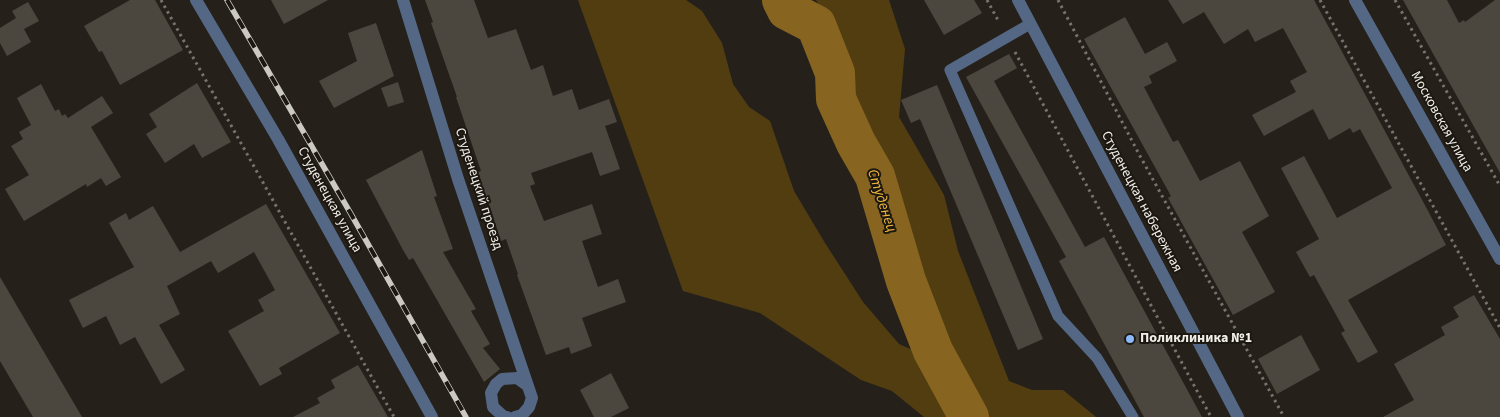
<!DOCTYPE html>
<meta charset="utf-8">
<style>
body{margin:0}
canvas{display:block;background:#25211a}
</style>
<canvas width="1500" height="417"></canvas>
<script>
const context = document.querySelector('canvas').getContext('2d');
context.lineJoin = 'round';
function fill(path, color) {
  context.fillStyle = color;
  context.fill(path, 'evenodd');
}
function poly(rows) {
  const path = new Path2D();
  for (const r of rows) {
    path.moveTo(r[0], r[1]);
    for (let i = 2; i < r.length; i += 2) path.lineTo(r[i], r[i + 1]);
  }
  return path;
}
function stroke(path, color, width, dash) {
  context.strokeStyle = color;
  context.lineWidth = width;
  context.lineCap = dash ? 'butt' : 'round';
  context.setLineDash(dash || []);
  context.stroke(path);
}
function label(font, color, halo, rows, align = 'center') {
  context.font = font + ' "Source Sans 3",sans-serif';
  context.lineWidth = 4;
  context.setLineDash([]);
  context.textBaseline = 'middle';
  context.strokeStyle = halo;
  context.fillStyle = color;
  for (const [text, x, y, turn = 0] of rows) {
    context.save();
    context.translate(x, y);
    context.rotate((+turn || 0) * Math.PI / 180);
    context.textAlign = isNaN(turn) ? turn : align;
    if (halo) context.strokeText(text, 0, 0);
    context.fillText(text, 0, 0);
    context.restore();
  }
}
const green = poly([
 [578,0,686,0,702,11,722,43,733,84,749,107,770,121,794,191,825,243,863,302,899,344,926,356,938,344,939,325,859,120,833,27,816,0,889,0,905,49,899,117,944,195,958,251,1009,381,1032,390,1063,390,1096,417,924,417,892,391,861,380,760,313,683,291]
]);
const river = poly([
 [782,0,787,10,816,25,835,73,836,99,856,143,875,176,906,281,933,351,969,417]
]);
const building = poly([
 [130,0,155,0,183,50,120,85,102,51,99,52,84,26],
 [271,0,328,0,284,24],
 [425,0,474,0,488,38,516,29,531,70,543,65,553,96,572,89,579,110,609,99,617,122,605,126,620,169,600,176,592,152,531,173,535,184,530,186,544,221,592,204,602,234,582,241,598,287,618,279,626,302,582,318,592,346,571,354,569,347,546,355,517,275,518,274,506,239,501,241,488,201,486,201,482,190,475,192,469,176,481,171,456,97,457,97,431,23,433,22],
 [924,0,974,0,982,13,944,35],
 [1168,0,1314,0,1427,209,1446,245,1348,300,1378,352,1358,363,1341,333,1345,331,1314,275,1310,277,1296,252,1319,239,1281,168,1304,156,1337,218,1392,188,1360,129,1353,133,1350,128,1329,140,1313,109,1264,136,1252,115,1296,92,1290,81,1307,72,1283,28,1255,42,1248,29,1224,44,1204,12,1183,24],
 [1403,0,1447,0,1459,23,1464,20,1465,22,1495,0,1500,0,1500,173],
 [28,2,39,21,24,29,31,42,7,56,0,43,0,28,16,18,12,11],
 [1125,17,1145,54,1167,42,1177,61,1149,76,1152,83,1144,87,1173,142,1178,140,1200,181,1240,161,1269,216,1242,232,1275,292,1233,315,1168,198,1171,196,1084,39],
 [376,23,394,76,334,108,319,81,357,61,348,33],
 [1009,54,1017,68,994,81,1085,247,1104,237,1202,417,1144,417,1059,261,1066,257,966,77],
 [398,82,404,102,388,107,381,88],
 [197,83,231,142,202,158,194,144,165,163,146,134,157,127,149,114],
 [41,84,55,111,59,109,62,116,65,114,68,118,102,96,113,113,91,127,121,177,106,186,101,178,87,187,86,184,24,221,5,189,29,175,11,146,23,139,19,132,31,125,17,98],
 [937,85,1043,339,1018,350,920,119,911,123,901,100],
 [422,150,437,196,434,197,453,249,443,252,476,309,471,311,490,344,483,348,500,369,484,382,413,258,409,260,403,250,366,180],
 [266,204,340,333,279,368,282,374,260,386,228,331,264,311,258,300,275,290,254,252,218,273,211,261,167,286,180,314,159,325,185,370,161,384,135,337,120,345,106,316,83,328,69,300,134,267,109,223,126,213,129,220,153,206,180,252],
 [0,277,51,364,82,417,33,417,0,361],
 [1474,295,1500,339,1500,417,1383,417,1414,400,1394,364,1445,335,1441,327,1459,317,1453,307],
 [1301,335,1320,370,1277,394,1258,359],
 [358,365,388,417,293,417,320,403,317,398,335,388,331,380],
 [611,373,629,408,611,417,594,417,580,390]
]);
const path = poly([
 [161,0,394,417],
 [987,0,999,22],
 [1058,0,1140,156,1284,417],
 [1320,0,1500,328],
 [1395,0,1500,186],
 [1015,52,1211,417]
]);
const service = poly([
 [1030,24,950,70,1058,316,1097,358,1133,417]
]);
const minor = poly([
 [196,0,278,139,432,417],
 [403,0,458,179,532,398,529,407,522,415,515,417],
 [1355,0,1500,259],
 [507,417,504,417,493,407,491,393,496,384,502,379,517,378,528,386]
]);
const tertiary = poly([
 [1018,0,1238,417]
]);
const rail = poly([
 [227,0,351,214,466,417]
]);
const markers = [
 [1130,339,5,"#8bb9fc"]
];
const streetNames = [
 ["Московская улица",1441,122,61],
 ["Студенецкий проезд",478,189,72],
 ["Студенецкая улица",329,200,61],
 ["Студенецкая набережная",1141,202,62]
];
const poiNames = [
 ["Поликлиника №1",1140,339]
];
const waterNames = [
 ["Студенец",881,201,72]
];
fill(green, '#523d11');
stroke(river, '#876520', 40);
fill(building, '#4b463e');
stroke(path, '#77736d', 3, [2.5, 4]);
stroke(service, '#546886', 11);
stroke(minor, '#546886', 12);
stroke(tertiary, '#546886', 12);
stroke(rail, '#ccc8c3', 5.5);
stroke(rail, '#1c1811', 4, [11]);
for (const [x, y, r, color] of markers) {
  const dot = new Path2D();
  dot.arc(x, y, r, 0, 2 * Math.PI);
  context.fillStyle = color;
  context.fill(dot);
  stroke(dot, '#1c1811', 2);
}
label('14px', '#f1eee9', '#1c1811', streetNames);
label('bold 14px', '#f1eee9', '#1c1811', poiNames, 'left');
label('italic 15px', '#f1b73c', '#1c1811', waterNames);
</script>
